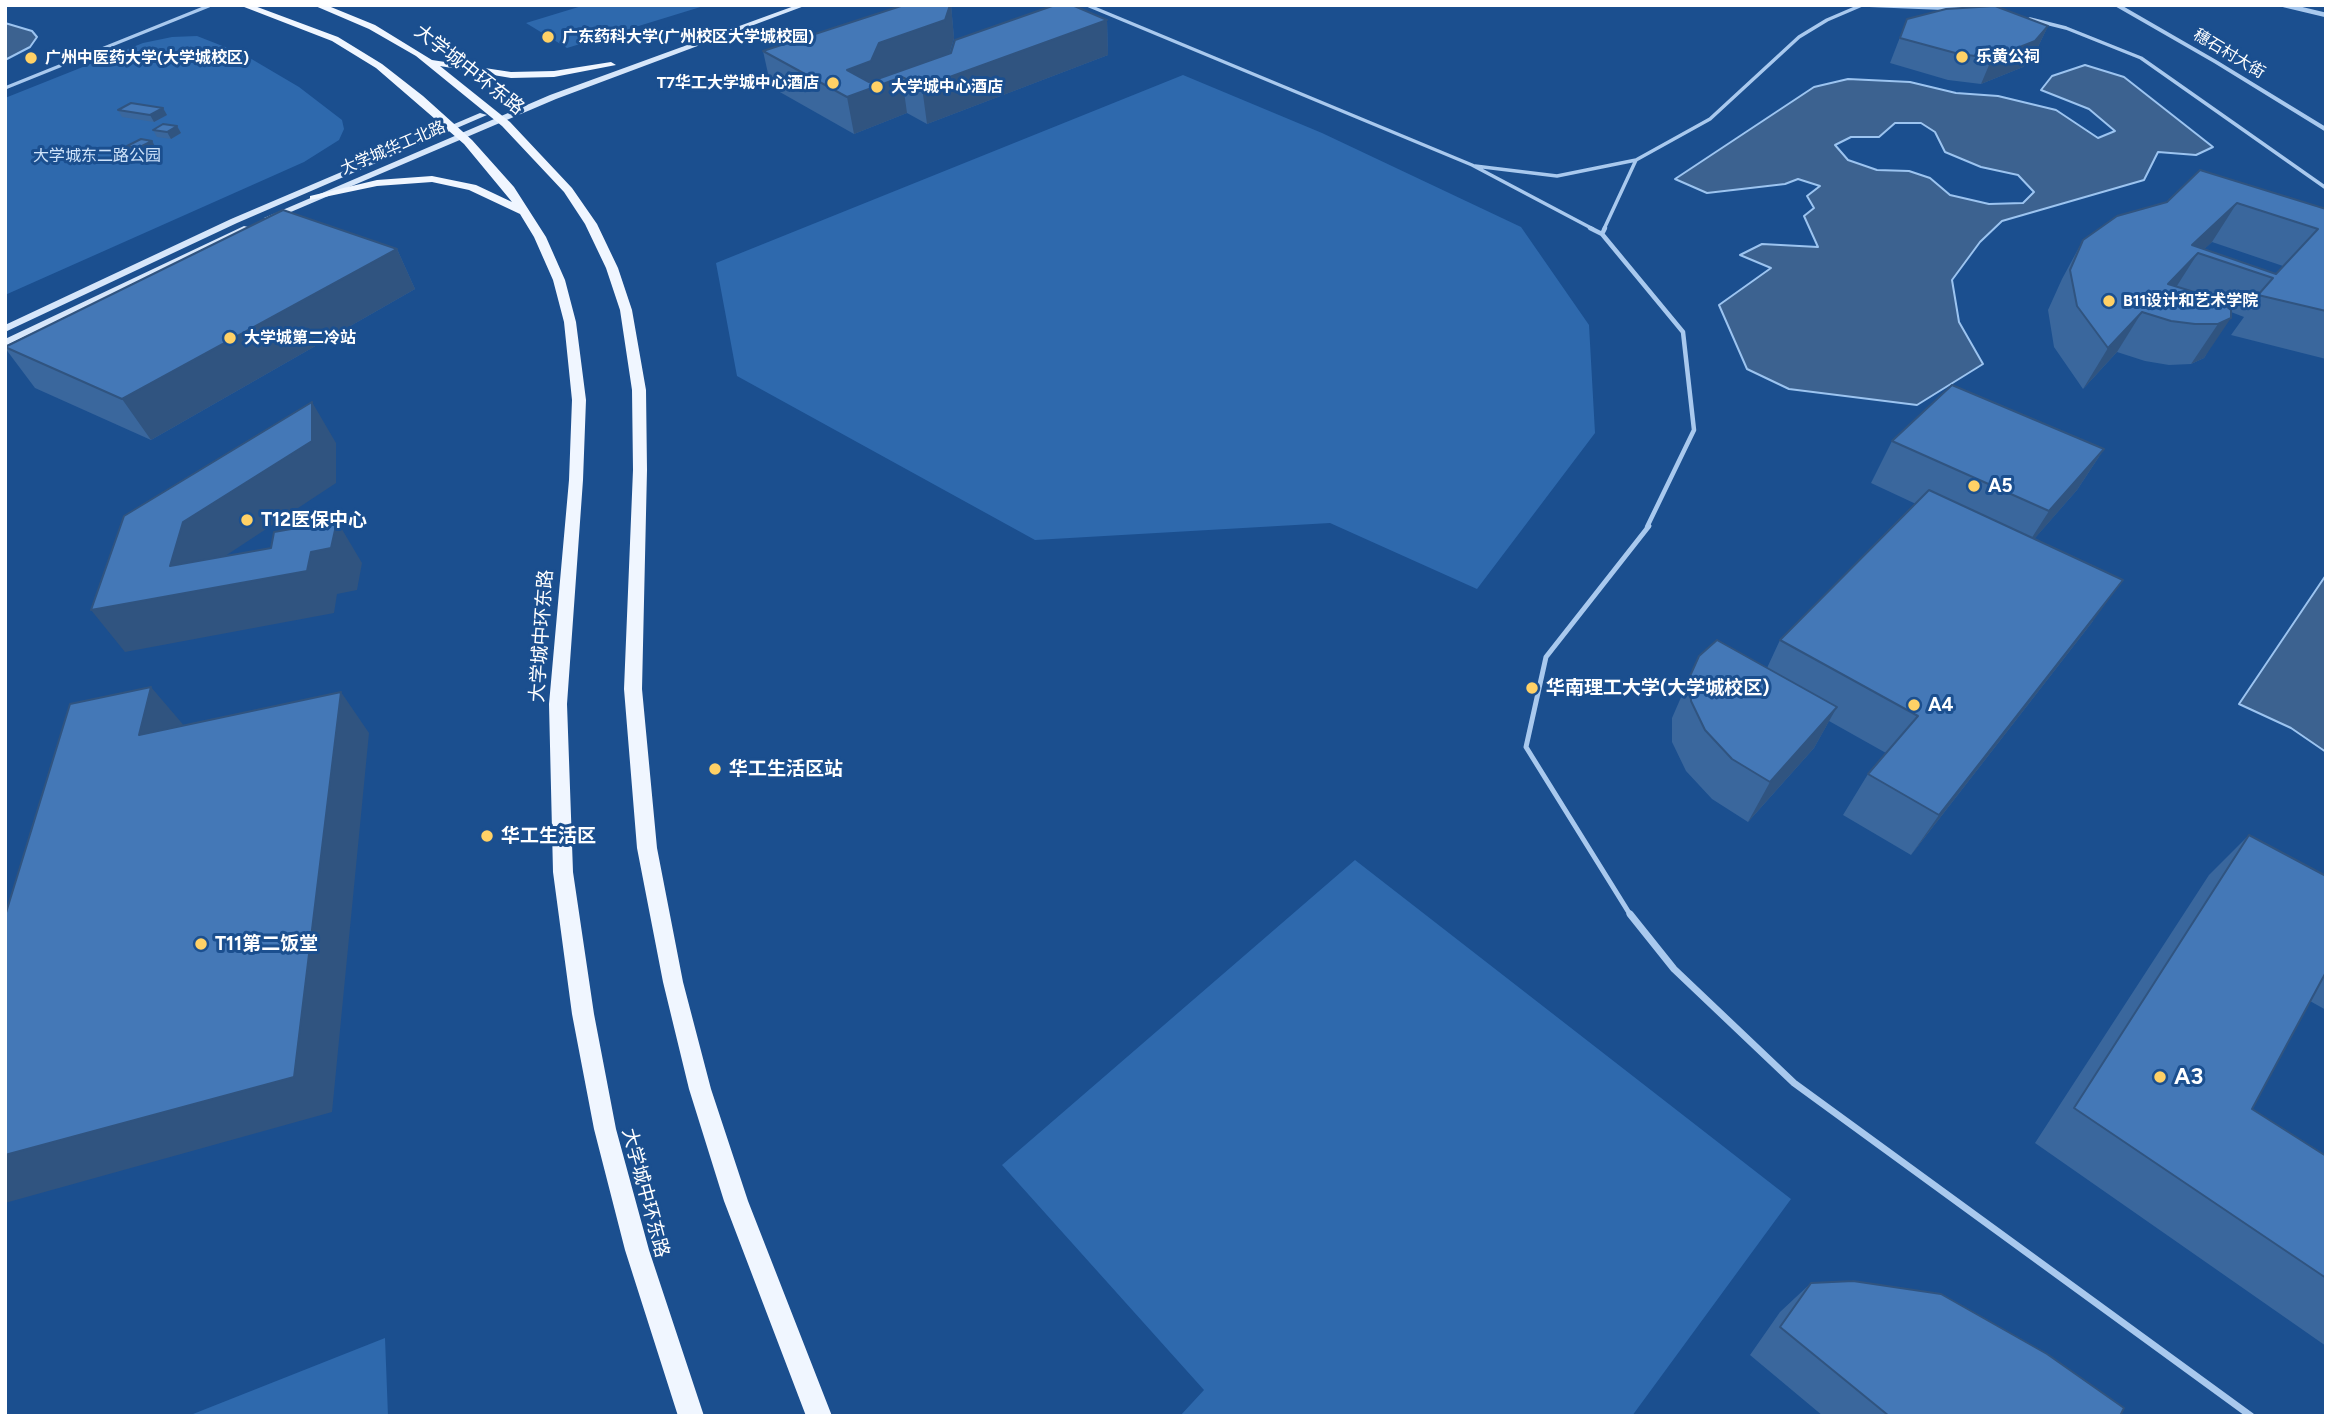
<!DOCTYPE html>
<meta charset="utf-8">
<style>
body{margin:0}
#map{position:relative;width:2331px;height:1421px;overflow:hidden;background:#1b4f8f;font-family:Figtree,sans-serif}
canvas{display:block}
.frame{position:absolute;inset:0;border:7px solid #fff;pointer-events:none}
</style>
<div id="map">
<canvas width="2331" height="1421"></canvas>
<div class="frame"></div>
</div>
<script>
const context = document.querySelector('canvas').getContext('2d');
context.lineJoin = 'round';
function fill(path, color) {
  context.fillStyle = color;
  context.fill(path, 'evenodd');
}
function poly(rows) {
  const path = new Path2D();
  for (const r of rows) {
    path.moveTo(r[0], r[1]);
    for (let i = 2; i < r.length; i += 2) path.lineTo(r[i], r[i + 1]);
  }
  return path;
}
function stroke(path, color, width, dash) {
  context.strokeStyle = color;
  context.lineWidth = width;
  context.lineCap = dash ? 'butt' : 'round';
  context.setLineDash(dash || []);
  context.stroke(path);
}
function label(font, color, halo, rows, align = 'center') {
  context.font = font + ' Figtree,"Noto Sans SC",sans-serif';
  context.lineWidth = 6;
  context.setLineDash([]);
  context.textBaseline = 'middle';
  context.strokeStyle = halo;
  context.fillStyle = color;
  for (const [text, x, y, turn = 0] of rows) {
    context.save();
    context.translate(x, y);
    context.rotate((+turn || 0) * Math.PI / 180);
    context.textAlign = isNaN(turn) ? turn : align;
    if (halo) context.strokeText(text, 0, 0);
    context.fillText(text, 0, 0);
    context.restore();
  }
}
const green = poly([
 [585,5,707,5,567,48,526,23],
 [197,36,243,54,299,87,342,120,344,129,339,140,304,162,5,295,5,98,143,43,172,37],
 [1183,75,1322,133,1521,227,1589,325,1595,433,1477,589,1330,523,1035,540,737,376,716,263],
 [1355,860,1791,1199,1632,1416,1180,1416,1204,1390,1002,1165],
 [385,1338,388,1416,188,1416]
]);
const water = poly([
 [5,23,32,31,37,37,30,47,5,60,5,23],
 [2085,65,2124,77,2213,147,2196,155,2158,152,2144,180,2002,221,1980,242,1952,280,1959,322,1983,364,1917,405,1789,389,1747,369,1719,305,1771,268,1740,255,1762,244,1818,247,1804,216,1814,208,1807,196,1820,186,1798,179,1785,184,1707,193,1675,179,1814,87,1848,79,1910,82,1956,93,1998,96,2056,110,2098,138,2115,131,2089,109,2041,90,2052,76,2085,65],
 [1895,123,1921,123,1935,132,1945,152,1981,167,2018,175,2034,192,2023,203,1989,204,1950,195,1930,178,1909,171,1877,170,1848,160,1835,145,1851,137,1879,137,1895,123],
 [2326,575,2326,752,2291,728,2239,704,2326,575]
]);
const serviceFar3 = poly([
 [1087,5,1472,165,1593,229],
 [1863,5,1962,9],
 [2030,19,2066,28,2141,58,2326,188],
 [5,88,211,5],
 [1475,166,1557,176,1636,160],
 [1604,229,1636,160,1710,119,1799,37,1827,20,1862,5]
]);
const serviceFar2 = poly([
 [1590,228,1602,234],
 [1605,228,1602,234,1683,332,1694,430,1647,527]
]);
const serviceFar1 = poly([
 [1631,916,1526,747,1546,657,1649,526]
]);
const service = poly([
 [1630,914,1674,969,1794,1083,2251,1416]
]);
const minor = poly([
 [2284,5,2326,15]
]);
const tertiary = poly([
 [2113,5,2121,5,2218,61,2326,127,2326,132,2214,63,2113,5]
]);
const secondary = poly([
 [797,5,807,5,556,99,272,220,264,218,550,95,797,5],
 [480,113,487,115,237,223,5,332,5,325,231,219,480,113],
 [244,226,252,228,5,346,5,339,244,226]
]);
const primary = poly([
 [239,5,252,5,338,37,382,64,423,96,472,140,514,187,546,237,565,280,576,322,586,400,583,480,567,704,573,872,594,1014,616,1129,649,1250,704,1416,678,1416,625,1250,594,1129,572,1014,553,872,549,704,569,480,572,400,564,322,553,280,534,237,520,214,469,190,432,182,377,186,310,200,310,196,377,180,432,176,476,185,512,202,464,144,376,68,332,41,239,5],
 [313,5,326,5,375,25,432,60,511,72,554,71,611,62,616,65,554,77,511,78,440,66,510,122,572,188,597,224,618,268,632,310,646,390,647,470,642,689,657,848,683,982,711,1089,748,1201,832,1416,806,1416,724,1201,689,1089,663,982,637,848,624,689,633,470,632,390,620,310,606,268,585,224,564,192,502,126,416,56,369,29,313,5]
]);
const wall = poly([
 [904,5,951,5,954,38,950,53,1107,20,1108,55,927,124,907,113,854,134,771,87,763,51],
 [1907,19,2048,26,2036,51,2023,67,1981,84,1948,80,1890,63],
 [163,108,167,115,154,122,122,117,118,110],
 [177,126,181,133,171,139,157,137,153,130],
 [152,141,156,148,142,155,131,153,127,146],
 [2200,170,2326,209,2326,359,2231,335,2244,317,2231,312,2204,358,2191,364,2169,365,2145,361,2117,352,2083,389,2054,347,2048,310,2062,279,2083,240,2167,202],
 [2212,242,2283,266,2276,274,2204,249],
 [397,249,415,289,151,440,35,388,5,348,5,346],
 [1892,441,2104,449,2077,490,2034,539,2093,621,1911,855,1843,815,1868,774,1886,753,1829,721,1814,748,1748,822,1712,799,1686,771,1672,742,1672,718,1699,656,1767,668,1780,640,1916,504,1871,483],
 [2249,835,2326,876,2326,1010,2310,1001,2252,1109,2326,1156,2326,1346,2035,1143,2209,875],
 [1811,1283,2120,1416,1823,1416,1750,1355,1780,1312]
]);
const shadedWall = poly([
 [951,5,954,38,949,55,902,77,907,113,854,134,847,97,847,70,879,43],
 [1107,20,1108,55,927,124,922,87],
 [2048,26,2036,51,2023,67,1981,84,1992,58],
 [163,108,167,115,154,122,150,115],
 [177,126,181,133,171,139,167,132],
 [152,141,156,148,142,155,138,148],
 [2237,203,2212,242,2200,253,2198,253,2173,292,2149,314,2192,245],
 [397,249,415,289,151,440,122,399],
 [2142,312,2117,352,2083,389,2108,348],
 [2231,318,2204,358,2191,364,2218,324],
 [312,402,336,443,336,483,213,564,311,552,337,521,362,563,357,590,337,594,334,613,125,652,91,610,170,566,183,522],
 [2104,449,2077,490,2022,553,2049,511],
 [2123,580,2093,621,1911,855,1939,815],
 [151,687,186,728,139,735],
 [341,692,369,733,332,1112,5,1203,5,1155],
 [1837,707,1814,748,1748,822,1770,782]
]);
const building = poly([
 [904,5,950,5,945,20,879,43,871,61,847,70,869,82,951,53,955,40,1055,5,1072,5,1107,20,922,87,902,77,847,97,763,51,904,5],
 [1995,6,2048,26,2035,41,1992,58,1959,54,1900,38,1907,19,1946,9,1995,6],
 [131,103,163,108,150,115,118,110,131,103],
 [163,124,177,126,167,132,153,130,163,124],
 [141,139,152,141,138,148,127,146,141,139],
 [2200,170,2326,209,2326,311,2258,295,2273,278,2198,253,2168,284,2217,299,2231,310,2231,318,2218,324,2195,324,2171,321,2142,312,2108,348,2077,306,2070,270,2083,240,2117,216,2167,202,2200,170],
 [2237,203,2318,229,2276,274,2192,245,2237,203],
 [283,210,397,249,122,399,5,347,283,210],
 [1952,385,2104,449,2049,511,1892,441,1952,385],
 [312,402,312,441,183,522,170,566,271,548,274,532,337,521,331,548,311,552,307,571,91,610,124,516,312,402],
 [1929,490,2123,580,1939,815,1868,774,1918,716,1780,640,1929,490],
 [1717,640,1837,707,1770,782,1732,759,1705,730,1691,701,1690,676,1699,656,1717,640],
 [151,687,139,735,341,692,294,1077,5,1155,5,916,70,704,151,687],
 [2249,835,2326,876,2326,972,2252,1109,2326,1156,2326,1278,2074,1108,2249,835],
 [1853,1281,1941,1294,2047,1354,2124,1408,2120,1416,1889,1416,1780,1327,1811,1283,1853,1281]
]);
const markers = [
 [548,37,7,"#ffd166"],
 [1962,57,7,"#ffd166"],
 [31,58,7,"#ffd166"],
 [833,83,7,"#ffd166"],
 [877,87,7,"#ffd166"],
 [2109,301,7,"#ffd166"],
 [230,338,7,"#ffd166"],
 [1974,486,7,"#ffd166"],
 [247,520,7,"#ffd166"],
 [1532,688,7,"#ffd166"],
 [1914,705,7,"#ffd166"],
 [715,769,7,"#ffd166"],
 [487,836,7,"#ffd166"],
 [201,944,7,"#ffd166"],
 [2160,1077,7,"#ffd166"]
];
const farPoinames = [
 ["广东药科大学(广州校区大学城校园)",562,37],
 ["乐黄公祠",1976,57],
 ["广州中医药大学(大学城校区)",45,58],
 ["T7华工大学城中心酒店",819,83,"right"],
 ["大学城中心酒店",891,87],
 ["B11设计和艺术学院",2123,301],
 ["大学城第二冷站",244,338]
];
const farStreetnames = [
 ["穗石村大街",2229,54,31],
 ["大学城华工北路",393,148,-23]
];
const farParknames = [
 ["大学城东二路公园",97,156]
];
const streetNames = [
 ["大学城中环东路",469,70,38],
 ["大学城中环东路",542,636,-86],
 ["大学城中环东路",645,1193,75]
];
const poiNames = [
 ["A5",1988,486],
 ["T12医保中心",261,520],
 ["华南理工大学(大学城校区)",1546,688],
 ["A4",1928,705],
 ["华工生活区站",729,769],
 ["华工生活区",501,836],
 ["T11第二饭堂",215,944]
];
const nearPoinames = [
 ["A3",2174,1077]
];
fill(green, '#2e69ad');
fill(water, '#3c6290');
stroke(water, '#9cc4f0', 2);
stroke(serviceFar3, '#a9c9ee', 3.5);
stroke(serviceFar2, '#a9c9ee', 4.5);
stroke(serviceFar1, '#a9c9ee', 5);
stroke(service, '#a9c9ee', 7);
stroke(minor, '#a9c9ee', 4.5);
fill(tertiary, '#a9c9ee');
fill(secondary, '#d6e6fa');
fill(primary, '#f0f6ff');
fill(wall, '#3a679d');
fill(shadedWall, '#305480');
fill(building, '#4478b7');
stroke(building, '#305480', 2);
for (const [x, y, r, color] of markers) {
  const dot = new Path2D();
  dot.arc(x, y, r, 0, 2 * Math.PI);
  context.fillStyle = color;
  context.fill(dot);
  stroke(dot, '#1b4f8f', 2.5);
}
label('bold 16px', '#fff', '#1b4f8f', farPoinames, 'left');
label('16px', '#fff', '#1b4f8f', farStreetnames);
label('16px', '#cfe3fa', '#1b4f8f', farParknames);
label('19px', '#fff', '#1b4f8f', streetNames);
label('bold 19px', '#fff', '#1b4f8f', poiNames, 'left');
label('bold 23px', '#fff', '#1b4f8f', nearPoinames, 'left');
</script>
